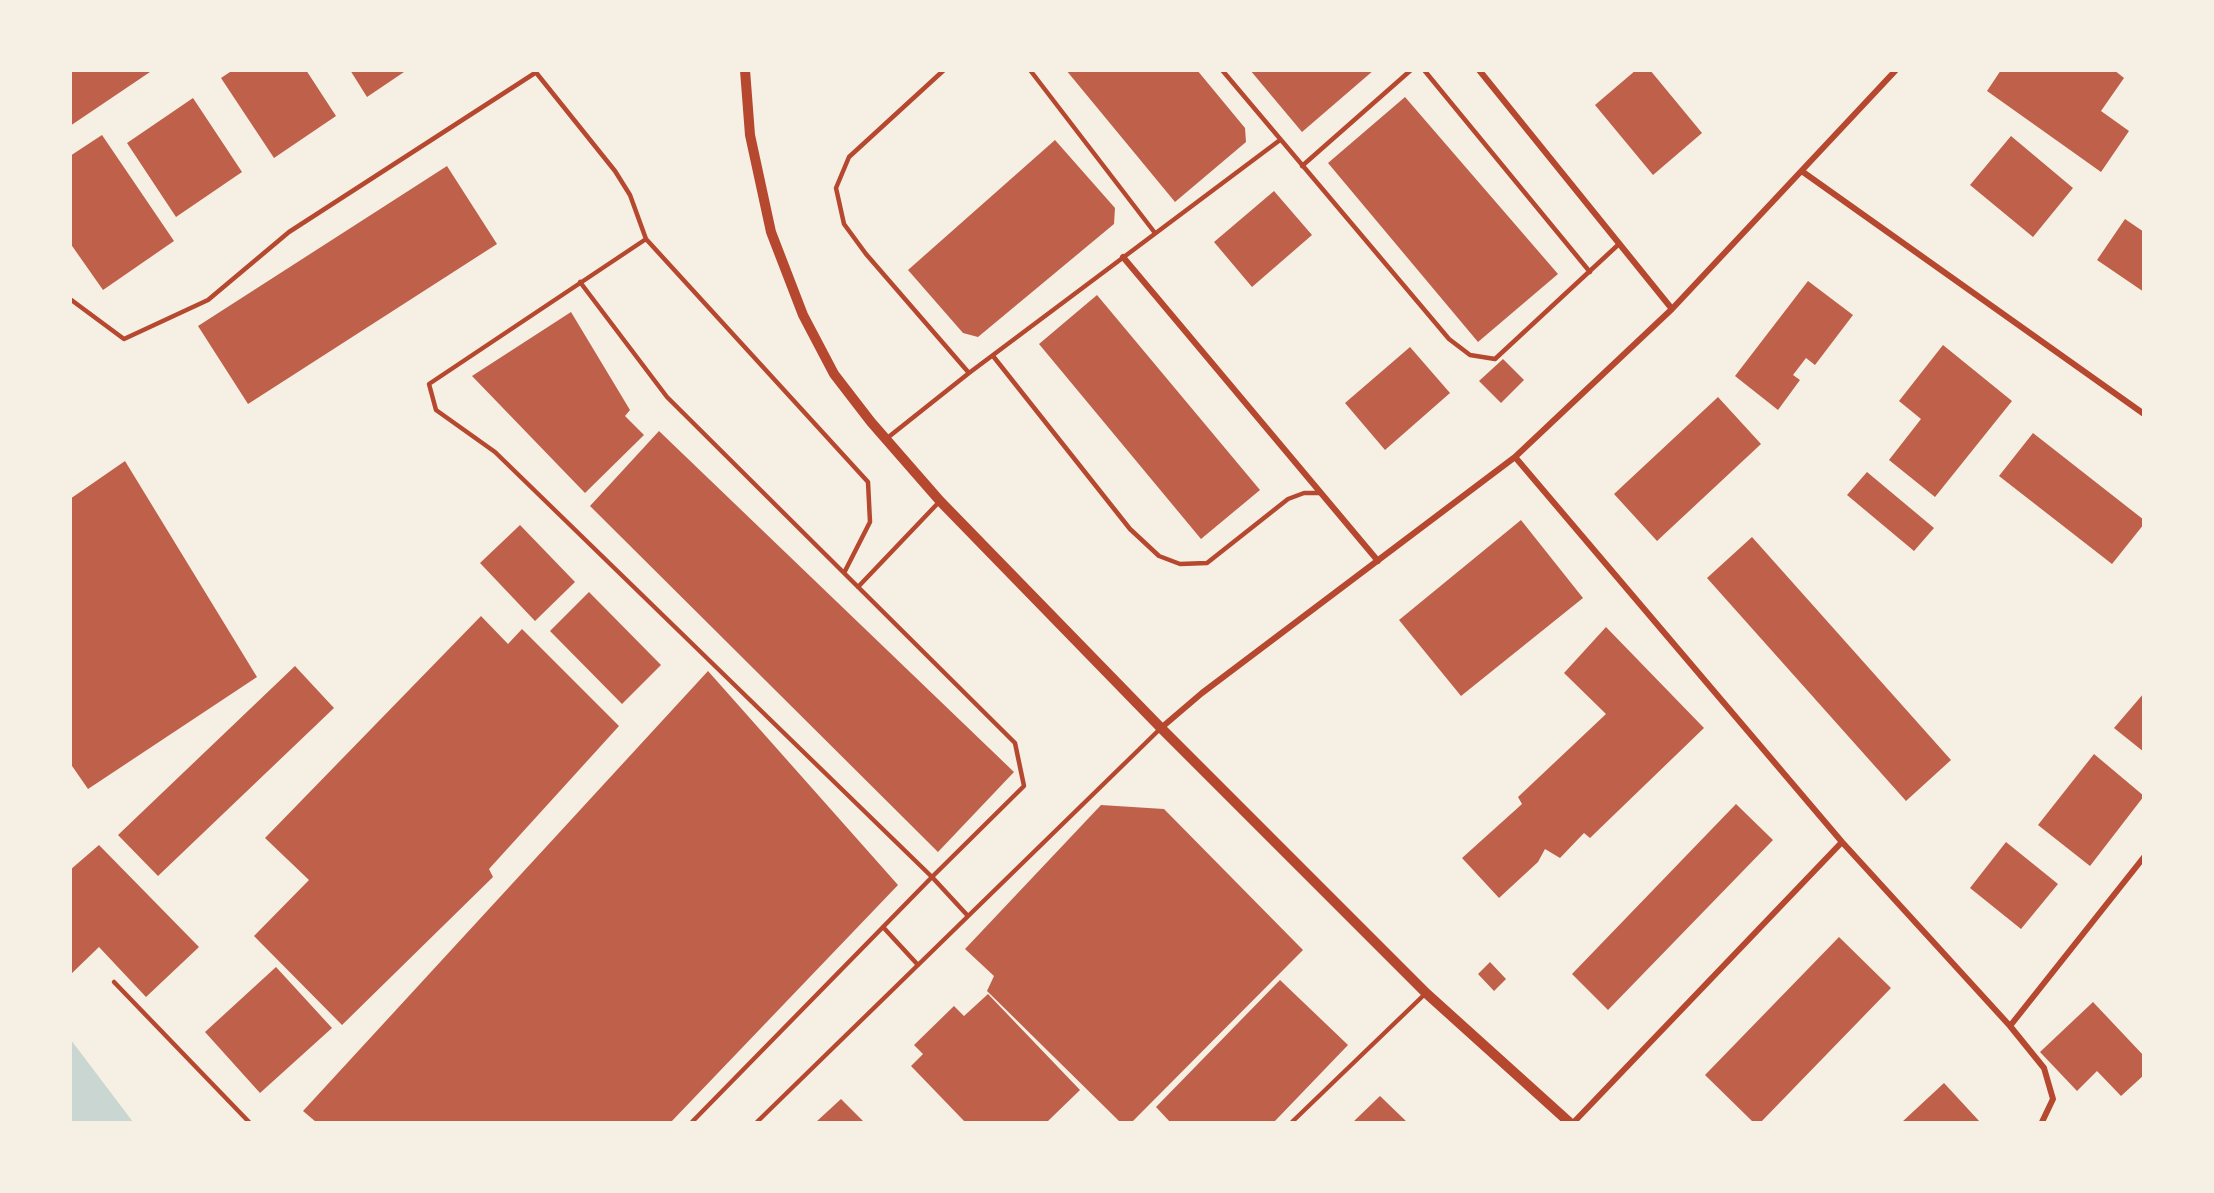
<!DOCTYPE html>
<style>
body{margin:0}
#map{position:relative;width:2214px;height:1193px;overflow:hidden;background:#f6efe4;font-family:Overpass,sans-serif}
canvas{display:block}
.frame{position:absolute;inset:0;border:72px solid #f6efe4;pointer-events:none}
</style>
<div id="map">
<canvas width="2214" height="1193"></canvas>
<div class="frame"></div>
</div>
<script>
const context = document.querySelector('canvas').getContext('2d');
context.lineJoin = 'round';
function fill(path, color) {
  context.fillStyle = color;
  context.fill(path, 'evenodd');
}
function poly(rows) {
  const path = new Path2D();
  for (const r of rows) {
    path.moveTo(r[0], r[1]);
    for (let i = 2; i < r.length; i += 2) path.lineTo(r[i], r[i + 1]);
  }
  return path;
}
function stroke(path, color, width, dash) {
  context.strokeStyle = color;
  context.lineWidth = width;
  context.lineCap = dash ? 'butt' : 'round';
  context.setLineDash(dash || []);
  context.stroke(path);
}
const water = poly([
 [71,1040,133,1122,71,1122]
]);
const building = poly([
 [70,70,153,70,70,126],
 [233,70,306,70,336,116,274,158,221,78],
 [350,70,407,70,367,97],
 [1066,70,1197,70,1245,128,1246,142,1175,202],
 [1250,70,1374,70,1302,132],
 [1636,70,1650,70,1702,133,1653,175,1595,105],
 [2001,70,2114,70,2124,78,2101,111,2129,131,2101,172,1987,91],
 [1405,97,1558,274,1478,342,1328,163],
 [193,98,242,172,176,217,127,143],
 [102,135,174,241,103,290,70,243,70,156],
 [2011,136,2073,188,2033,237,1970,185],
 [1055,140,1115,208,1114,224,978,337,963,333,908,270],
 [447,166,497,244,248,404,198,326],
 [1274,191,1312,235,1252,287,1214,242],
 [2125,219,2144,232,2144,292,2097,260],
 [1808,281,1853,315,1815,365,1806,358,1793,375,1800,380,1778,410,1735,376],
 [1097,295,1260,490,1201,539,1039,344],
 [571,312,630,410,625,416,644,435,585,493,472,376],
 [1943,345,2012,401,1935,497,1889,460,1921,419,1899,401],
 [1410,347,1450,393,1385,450,1345,403],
 [1503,359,1524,380,1501,403,1479,381],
 [1718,397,1761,444,1657,541,1614,494],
 [659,431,1014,772,938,852,590,506],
 [2033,433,2144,520,2144,524,2112,564,1999,476],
 [125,461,257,677,88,789,70,763,70,499],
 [1867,472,1934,528,1914,551,1847,495],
 [1521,520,1583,598,1461,696,1399,620],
 [520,525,575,582,535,621,480,563],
 [1752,537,1951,760,1906,801,1707,578],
 [589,592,661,665,622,704,550,631],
 [481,616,508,644,522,629,619,726,489,869,493,877,342,1025,254,936,309,880,265,838],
 [1606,627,1704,728,1590,838,1584,833,1560,858,1545,849,1538,862,1499,898,1462,858,1522,804,1518,797,1606,714,1564,673],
 [295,666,334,708,158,876,118,835],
 [708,671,898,885,671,1122,316,1122,303,1111],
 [2144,693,2144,752,2114,728],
 [2094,754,2144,796,2090,866,2038,825],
 [1736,804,1773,840,1608,1010,1572,974],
 [1101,805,1164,809,1303,950,1132,1122,1120,1122,987,991,994,976,965,949],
 [2006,842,2058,884,2021,929,1970,888],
 [99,845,199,947,146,997,99,947,70,975,70,870],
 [1839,937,1891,988,1761,1122,1753,1122,1705,1075],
 [1490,962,1506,979,1494,991,1478,974],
 [276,967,332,1028,260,1093,205,1032],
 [1280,980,1348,1045,1274,1122,1170,1122,1156,1107],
 [988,994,1080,1090,1047,1122,965,1122,911,1066,923,1054,914,1045,954,1006,964,1016],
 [2093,1002,2144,1056,2144,1075,2121,1096,2097,1071,2077,1091,2040,1052],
 [1944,1083,1980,1122,1902,1122],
 [1380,1096,1407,1122,1353,1122],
 [841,1099,864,1122,816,1122]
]);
const service = poly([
 [534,70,615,171,630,195,646,239,868,482,870,522,844,573],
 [944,70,849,157,836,188,844,224,866,254,969,373],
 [1030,70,1155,233],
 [1222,70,1449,339,1470,355,1495,359,1619,244],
 [1424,70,1590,272],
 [1302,166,1411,70],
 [646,239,429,384,436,410,495,452,932,877,692,1122],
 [580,282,667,397,1015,743,1024,786,932,877,968,916],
 [70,299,124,339,208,300,289,232,535,73],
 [993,356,1130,529,1159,556,1180,564,1207,563,1288,499,1304,493,1320,493],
 [886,439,969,373,1280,140],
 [858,587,940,501],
 [883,927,918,965],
 [114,982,249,1122],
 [757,1122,1161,728],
 [1292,1122,1426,993]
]);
const minor = poly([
 [1479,70,1672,309],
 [1803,172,2144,414],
 [1123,257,1378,561],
 [1515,457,1842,842,2010,1026,2044,1068,2053,1099,2042,1122],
 [1161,728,1202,693,1515,457,1672,309,1896,70],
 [2010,1026,2144,857],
 [1574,1122,1842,842]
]);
const tertiary = poly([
 [745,70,750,135,771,232,803,315,834,374,871,422,940,501,1161,728,1426,993,1569,1122]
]);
fill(water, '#c9d6d2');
fill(building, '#bf614a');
stroke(service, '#b5482f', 4.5);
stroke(minor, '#b5482f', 6);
stroke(tertiary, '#b5482f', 10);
</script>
